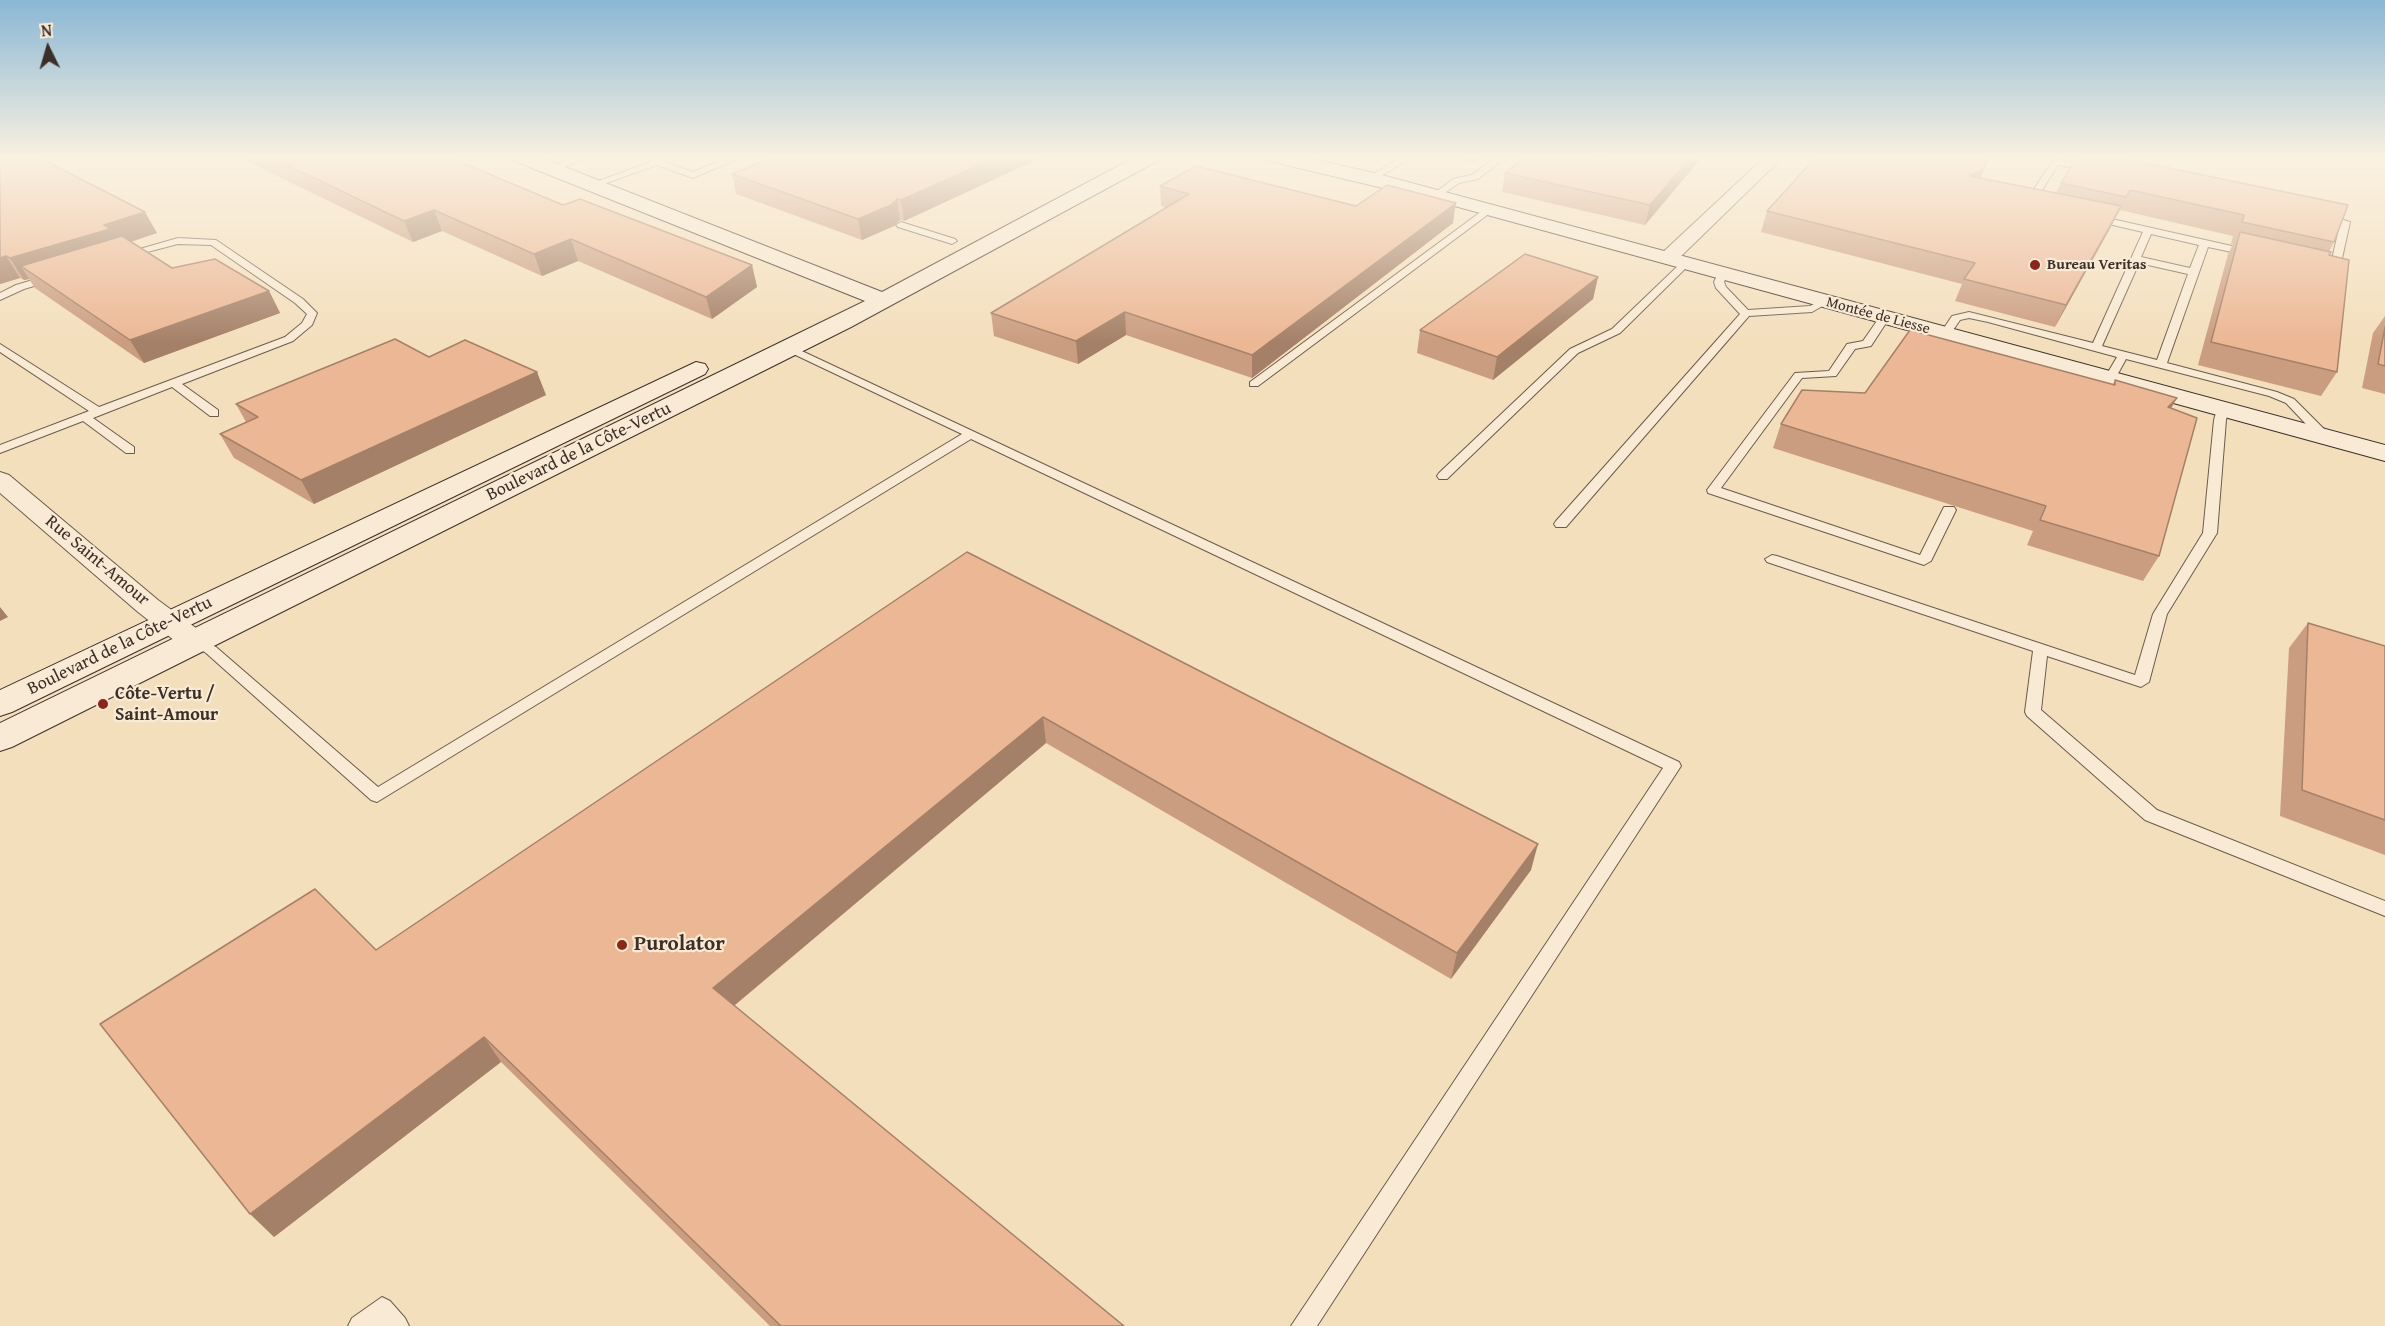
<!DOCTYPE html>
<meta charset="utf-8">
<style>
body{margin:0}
#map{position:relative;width:2385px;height:1326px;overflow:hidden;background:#f4dfbd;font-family:"Gentium Book Plus",serif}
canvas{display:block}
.north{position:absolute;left:18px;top:18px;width:60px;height:60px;-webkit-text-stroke:4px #f8ead4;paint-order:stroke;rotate:355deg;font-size:16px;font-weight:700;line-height:24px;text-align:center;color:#3c2f28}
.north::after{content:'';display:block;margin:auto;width:21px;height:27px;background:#3c2f28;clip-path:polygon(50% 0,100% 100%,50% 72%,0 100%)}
</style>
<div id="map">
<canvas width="2385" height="1326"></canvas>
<div class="north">N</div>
</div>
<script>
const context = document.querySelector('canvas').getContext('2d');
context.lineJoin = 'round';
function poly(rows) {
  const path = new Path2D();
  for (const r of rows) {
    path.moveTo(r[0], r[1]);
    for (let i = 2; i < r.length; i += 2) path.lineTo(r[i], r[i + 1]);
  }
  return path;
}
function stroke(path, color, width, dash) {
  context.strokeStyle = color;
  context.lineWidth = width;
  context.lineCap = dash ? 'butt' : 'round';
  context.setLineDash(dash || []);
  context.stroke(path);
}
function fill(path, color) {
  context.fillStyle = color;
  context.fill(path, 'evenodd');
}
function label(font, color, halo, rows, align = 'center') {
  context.font = font + ' "Gentium Book Plus",serif';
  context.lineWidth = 4.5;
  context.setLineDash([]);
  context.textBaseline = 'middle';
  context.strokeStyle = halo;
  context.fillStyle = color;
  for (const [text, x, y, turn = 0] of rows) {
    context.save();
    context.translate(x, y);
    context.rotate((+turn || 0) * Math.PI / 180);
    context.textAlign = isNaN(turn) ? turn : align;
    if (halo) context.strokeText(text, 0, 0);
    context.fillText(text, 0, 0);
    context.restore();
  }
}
const lane = poly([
 [577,156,590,156,554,171,547,169,577,156],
 [653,156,663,156,659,160,693,172,732,156,745,156,693,178,657,165,595,187,588,185,650,162,653,156],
 [1403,156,1414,156,1374,180,1367,178,1403,156],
 [1497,156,1507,156,1478,179,1459,183,1439,197,1432,195,1453,179,1472,175,1497,156],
 [2056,159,2095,169,2091,172,2058,165,2032,206,2026,206,2024,204,2052,162,2056,159],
 [1486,208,1494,210,1258,386,1250,386,1250,382,1486,208],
 [2323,214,2350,222,2339,272,2334,275,2325,271,2330,268,2340,224,2320,219,2318,217,2323,214],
 [2094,215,2254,251,2254,255,2251,256,2208,247,2167,363,2277,392,2294,399,2328,433,2328,439,2320,439,2286,403,2269,396,2126,359,2114,381,2106,381,2104,379,2117,357,1988,322,1969,318,1960,320,1949,336,1941,336,1940,334,1952,316,1969,312,2093,343,2143,232,2091,220,2089,218,2094,215],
 [2151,234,2199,245,2190,268,2141,257,2151,234],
 [2139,263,2188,274,2157,360,2102,346,2139,263],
 [901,222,955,239,957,241,952,244,898,227,896,225,901,222],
 [178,238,216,240,303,299,317,313,312,325,293,341,182,384,218,410,218,416,210,416,172,387,93,418,134,447,134,453,126,453,83,421,0,453,0,445,89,411,0,352,0,344,99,407,285,337,302,323,307,314,295,303,211,245,178,244,124,258,119,255,178,238],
 [1683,261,1691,263,1620,333,1578,353,1447,479,1439,479,1437,476,1439,473,1570,349,1612,329,1683,261],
 [1719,271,1727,271,1728,273,1724,282,1726,287,1748,310,1810,306,1826,298,1831,301,1812,312,1749,316,1566,527,1556,527,1554,524,1556,521,1740,314,1716,288,1714,282,1719,271],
 [50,275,55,278,54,280,24,289,0,300,0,293,16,285,50,275],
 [1885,314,1890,317,1871,346,1855,349,1836,376,1802,378,1721,488,1920,555,1944,507,1954,507,1956,510,1931,561,1924,565,1708,493,1707,490,1795,373,1829,371,1847,344,1863,341,1881,315,1885,314],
 [789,345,1679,762,1681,766,1317,1326,1291,1326,1663,768,971,439,377,802,371,800,206,653,187,641,194,636,216,647,378,787,962,434,785,350,785,346,789,345],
 [2223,405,2229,409,2226,420,2217,533,2167,614,2149,682,2141,687,2047,656,2041,710,2157,810,2385,901,2385,916,2145,820,2027,716,2025,712,2033,651,1767,562,1765,559,1772,555,1777,556,2135,675,2153,614,2203,533,2214,420,2217,409,2223,405],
 [382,1297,390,1301,405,1318,409,1326,348,1326,352,1318,382,1297]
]);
const street = poly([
 [1766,156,1784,156,1675,262,1661,262,1658,258,1661,254,1766,156],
 [0,472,9,475,158,600,204,634,209,641,204,648,194,651,184,648,138,612,0,493,0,472]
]);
const secondary = poly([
 [510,156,537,156,882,292,1137,156,1161,156,1159,160,851,327,12,747,0,751,0,723,865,301,512,160,510,156],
 [1263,156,1300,156,1378,174,2385,445,2385,461,1429,199,1265,160,1263,156],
 [696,362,705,364,708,369,705,374,12,712,0,716,0,690,696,362]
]);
const wall = poly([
 [0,156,157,233,131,242,172,268,269,291,280,313,144,363,35,288,29,279,24,280,20,278,0,284],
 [236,156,446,156,563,205,752,265,757,287,712,319,578,261,542,276,442,231,413,242],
 [1045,156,904,221,900,220,894,226,862,240,736,194,732,174],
 [1450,156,1485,156,1473,163],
 [1703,156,1645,225,1502,192,1505,173],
 [2078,156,2334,242,2329,252,2337,372,2321,396,2198,365,2228,254,2233,244,2231,244,2233,236,2120,210,2055,327,1955,301,1962,284,1761,232,1767,211,1980,178,2056,193,2061,183],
 [1160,186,1356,206,1453,223,1252,378,1126,335,1078,364,994,336,991,313,1166,208,1161,206],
 [1598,277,1593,299,1493,380,1417,353,1420,330],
 [2385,316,2385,394,2362,388,2373,333],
 [429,357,546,395,314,504,234,458,220,434,246,422,236,404],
 [2115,380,2171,408,2159,556,2143,581,2027,545,2033,531,1773,448,1781,424,1865,393,2113,384],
 [967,552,1531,870,1451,979,1046,743,734,1006,1124,1326,770,1326,501,1062,274,1237,376,950],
 [2308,623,2385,646,2385,855,2280,816,2289,648]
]);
const shadedWall = poly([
 [1000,156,1045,156,904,221,901,200],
 [1474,156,1485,156,1473,163],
 [1692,156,1703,156,1645,225,1650,205],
 [1990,156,1976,188,1970,176],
 [897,199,900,220,894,226,862,240,858,219],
 [1456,203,1453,223,1252,378,1252,355],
 [2121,206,2111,227,2055,327,2066,305],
 [434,210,442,231,413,242,404,221],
 [145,212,157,233,120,245,21,266,29,279,24,280,10,258,104,225],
 [571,239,578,261,542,276,534,254],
 [6,256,20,278,0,284,0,258],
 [752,265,757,287,712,319,706,297],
 [1598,277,1593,299,1493,380,1497,357],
 [269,291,280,313,144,363,130,340],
 [1125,312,1126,335,1078,364,1076,341],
 [537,372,546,395,314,504,301,480],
 [2177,398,2163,422,2168,407],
 [0,607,8,617,0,621],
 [1043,717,1046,743,724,1014,713,988],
 [1538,844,1531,870,1451,979,1457,953],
 [484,1037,501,1062,274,1237,250,1214]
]);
const building = poly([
 [0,156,36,156,145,212,104,225,110,229,10,258,6,256,0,258,0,156],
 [268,156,446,156,563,205,580,199,752,265,706,297,571,239,534,254,434,210,404,221,268,156],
 [776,156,1000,156,901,200,897,199,891,205,858,219,732,174,776,156],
 [1526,156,1580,156,1608,163,1614,156,1692,156,1650,205,1505,173,1526,156],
 [1817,156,1989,156,1984,168,1970,176,2121,206,2066,305,1964,279,1975,263,1767,211,1817,156],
 [2078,156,2111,156,2348,205,2334,242,2242,222,2244,215,2130,190,2126,197,2061,183,2078,156],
 [1196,166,1356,206,1387,185,1456,203,1252,355,1125,312,1076,341,991,313,1189,194,1160,186,1196,166],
 [2240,232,2331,252,2329,255,2349,260,2337,372,2211,342,2240,232],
 [122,236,172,268,215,259,269,291,130,340,21,266,122,236],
 [1525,254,1598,277,1497,357,1420,330,1525,254],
 [2385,327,2385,366,2378,364,2385,327],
 [1910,330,2115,385,2115,380,2177,398,2168,407,2197,418,2159,556,2040,520,2046,506,1781,424,1802,390,1865,393,1910,330],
 [395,339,429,357,465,340,537,372,301,480,220,434,258,417,236,404,395,339],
 [967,552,1538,844,1457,953,1043,717,713,988,1124,1326,781,1326,484,1037,250,1214,100,1024,315,889,376,950,967,552],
 [2308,623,2385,646,2385,820,2302,790,2308,623]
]);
const markers = [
 [2035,265,6,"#8f2418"],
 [103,704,6,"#8f2418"],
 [622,945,6,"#8f2418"]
];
const farPoinames = [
 ["Bureau Veritas",2047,265]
];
const farStreetnames = [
 ["Montée de Liesse",1878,316,15]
];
const streetNames = [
 ["Boulevard de la Côte-Vertu",579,452,-26],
 ["Rue Saint-Amour",97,561,40],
 ["Boulevard de la Côte-Vertu",120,646,-26]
];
const poiNames = [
 ["Côte-Vertu /",115,694],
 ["Saint-Amour",115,715]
];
const nearPoinames = [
 ["Purolator",634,945]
];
stroke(lane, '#6a5b4d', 2);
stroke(street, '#6a5b4d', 2);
stroke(secondary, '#3c2f28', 2);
fill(lane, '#f8ead4');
fill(street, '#f8ead4');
fill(secondary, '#f8ead4');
fill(wall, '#cb9d80');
fill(shadedWall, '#a58068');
fill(building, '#ecb795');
stroke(building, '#a58068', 1.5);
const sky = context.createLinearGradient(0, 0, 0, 342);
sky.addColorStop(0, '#8ab7d5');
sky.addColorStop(0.46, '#faf1e1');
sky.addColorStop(1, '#faf1e100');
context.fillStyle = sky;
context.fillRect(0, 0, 2385, 342);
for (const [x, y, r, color] of markers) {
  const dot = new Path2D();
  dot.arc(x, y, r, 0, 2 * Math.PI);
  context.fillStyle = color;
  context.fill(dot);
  stroke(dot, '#f8ead4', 2);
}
label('bold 15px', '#3c2f28', '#f8ead4', farPoinames, 'left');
label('15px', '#3c2f28', '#f8ead4', farStreetnames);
label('18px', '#3c2f28', '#f8ead4', streetNames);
label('bold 18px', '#3c2f28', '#f8ead4', poiNames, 'left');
label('bold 21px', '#3c2f28', '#f8ead4', nearPoinames, 'left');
</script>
